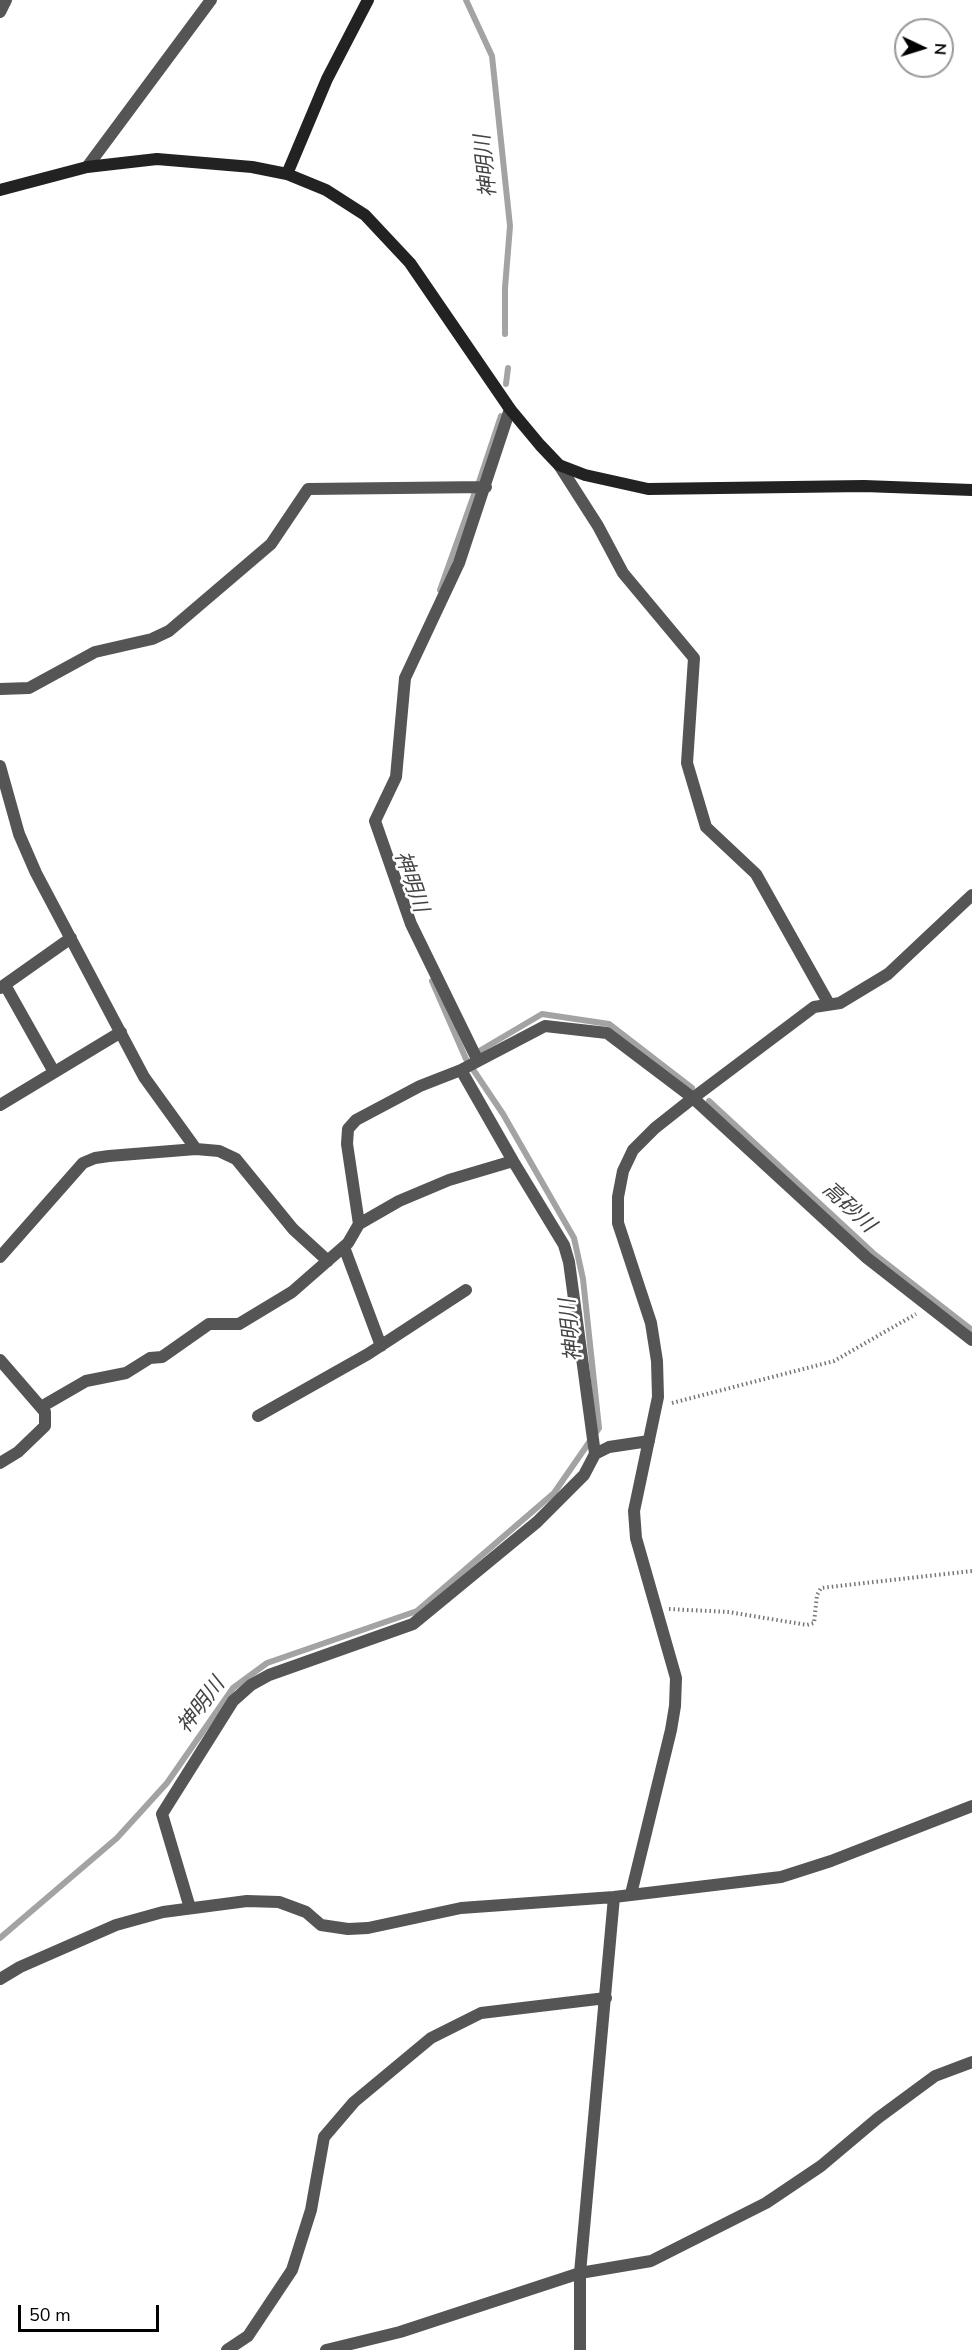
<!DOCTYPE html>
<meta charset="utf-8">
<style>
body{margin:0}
#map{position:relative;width:972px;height:2350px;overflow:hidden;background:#fff;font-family:"Nunito Sans",sans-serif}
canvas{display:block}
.north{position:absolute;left:894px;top:18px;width:60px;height:60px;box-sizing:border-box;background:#fff;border:2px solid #999;border-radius:50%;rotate:94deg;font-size:16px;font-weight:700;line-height:24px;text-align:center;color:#000}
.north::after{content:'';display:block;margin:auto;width:21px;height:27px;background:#000;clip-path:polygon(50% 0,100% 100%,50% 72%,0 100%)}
.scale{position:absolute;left:18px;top:2305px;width:141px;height:27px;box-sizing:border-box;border:3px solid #000;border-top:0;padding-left:8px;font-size:18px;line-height:21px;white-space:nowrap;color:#000;-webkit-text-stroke:4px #fff;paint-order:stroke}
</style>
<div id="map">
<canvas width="972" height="2350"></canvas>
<div class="north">N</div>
<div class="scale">50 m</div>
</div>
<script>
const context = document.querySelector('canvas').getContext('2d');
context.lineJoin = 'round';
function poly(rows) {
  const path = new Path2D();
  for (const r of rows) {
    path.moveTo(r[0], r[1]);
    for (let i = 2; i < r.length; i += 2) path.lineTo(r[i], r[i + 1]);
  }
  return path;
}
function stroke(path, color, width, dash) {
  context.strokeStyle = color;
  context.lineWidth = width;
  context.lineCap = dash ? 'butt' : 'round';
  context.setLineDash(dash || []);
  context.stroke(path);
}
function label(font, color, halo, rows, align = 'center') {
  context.font = font + ' "Nunito Sans","Noto Sans JP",sans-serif';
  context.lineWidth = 5;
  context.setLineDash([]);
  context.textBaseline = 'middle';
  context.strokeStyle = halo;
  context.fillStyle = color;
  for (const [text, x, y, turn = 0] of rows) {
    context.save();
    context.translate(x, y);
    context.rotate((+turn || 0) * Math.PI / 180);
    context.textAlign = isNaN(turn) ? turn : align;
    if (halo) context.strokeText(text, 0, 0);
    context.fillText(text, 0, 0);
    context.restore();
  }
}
const stream = poly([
 [466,0,492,56,510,226,505,288,505,334],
 [506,384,508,368],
 [479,482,501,416],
 [440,590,475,492],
 [481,1050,542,1014,609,1024,692,1088],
 [709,1101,873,1253,972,1330],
 [0,1938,117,1838,167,1783,233,1688,267,1663,417,1611,554,1493,599,1428,583,1279,574,1238,503,1114,466,1059,432,981]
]);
const path = poly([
 [672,1403,834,1361,916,1314],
 [669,1609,729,1612,807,1625,814,1623,817,1595,821,1588,972,1571]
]);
const street = poly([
 [0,12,6,0],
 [87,167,211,0],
 [559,465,598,526,623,573,694,658,687,763,706,827,756,874,829,1004],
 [0,689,29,688,95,652,152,639,169,631,271,544,308,489,486,487],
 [0,766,19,834,36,873,144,1077,196,1149],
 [5,985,54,1072],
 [0,988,71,938],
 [478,1061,411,924,375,821,396,777,405,678,459,563,510,409],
 [0,1105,121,1032],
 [359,1224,399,1201,449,1180,513,1161],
 [344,1247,381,1346],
 [0,1257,83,1163,95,1158,109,1156,196,1149,219,1151,236,1159,293,1229,328,1261],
 [0,1360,45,1412,45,1426,18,1452,0,1463],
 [41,1407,86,1381,126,1373,150,1358,162,1357,209,1324,239,1324,292,1292,348,1243,359,1224,347,1144,348,1129,356,1120,420,1086,461,1070,545,1026,607,1033,693,1098,867,1258,972,1340],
 [258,1416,368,1354,466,1290],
 [595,1454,609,1447,649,1441],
 [631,1894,671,1730,675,1706,676,1678,636,1538,634,1511,658,1397,657,1361,651,1323,618,1223,618,1197,623,1171,633,1150,655,1128,693,1098,814,1007,840,1003,888,974,972,895],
 [190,1908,162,1814,233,1701,251,1685,269,1675,413,1624,537,1522,584,1475,595,1454,569,1262,564,1245,513,1161,461,1070],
 [0,1979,20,1967,116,1925,163,1912,247,1901,279,1902,306,1912,321,1925,348,1929,368,1928,461,1908,614,1897,781,1877,831,1861,972,1806],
 [227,2350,248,2336,292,2270,311,2210,324,2137,354,2102,431,2038,481,2013,606,1998],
 [326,2350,400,2332,580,2273,651,2261,766,2203,821,2166,878,2118,935,2076,972,2062],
 [580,2350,580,2273,614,1897]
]);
const secondary = poly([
 [287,174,327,79,368,0],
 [0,190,87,167,157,159,252,167,287,174,326,190,365,215,410,263,510,409,540,445,559,465,585,475,648,489,864,486,972,490]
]);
const waterNames = [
 ["神明川",487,166,-96],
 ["神明川",410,882,71],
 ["高砂川",848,1208,43],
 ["神明川",572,1330,-96],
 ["神明川",202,1706,-53]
];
stroke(stream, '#a3a3a3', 6);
stroke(path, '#777', 4, [1.5, 3]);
stroke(street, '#555', 12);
stroke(secondary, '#222', 12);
label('italic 21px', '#444', '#fff', waterNames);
</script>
